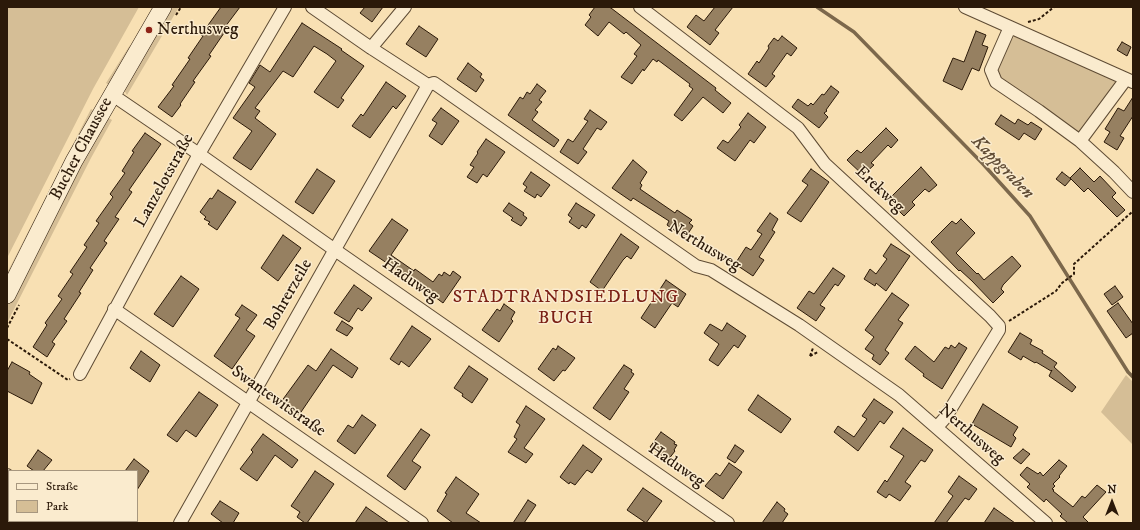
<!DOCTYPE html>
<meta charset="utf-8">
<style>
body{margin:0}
#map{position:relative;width:1140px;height:530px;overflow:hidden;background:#f8e0b3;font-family:"IM FELL DW Pica",serif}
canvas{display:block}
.frame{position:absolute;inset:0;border:8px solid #2b1909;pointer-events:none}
.legend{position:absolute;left:8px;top:470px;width:130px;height:52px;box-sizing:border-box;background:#faebce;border:1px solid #a7977f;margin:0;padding:5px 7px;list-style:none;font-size:12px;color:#2b1909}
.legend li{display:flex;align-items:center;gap:8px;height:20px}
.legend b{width:20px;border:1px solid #a7977f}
.north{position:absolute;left:1092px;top:482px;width:40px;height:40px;-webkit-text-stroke:3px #faebce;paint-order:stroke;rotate:0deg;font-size:11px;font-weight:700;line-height:16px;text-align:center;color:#2b1909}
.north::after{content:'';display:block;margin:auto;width:14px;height:18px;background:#2b1909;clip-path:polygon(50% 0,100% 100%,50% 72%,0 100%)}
</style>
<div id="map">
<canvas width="1140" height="530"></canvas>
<div class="frame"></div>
<ul class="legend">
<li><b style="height:5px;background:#faebce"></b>Straße</li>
<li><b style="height:11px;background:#d5be96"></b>Park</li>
</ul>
<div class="north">N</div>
</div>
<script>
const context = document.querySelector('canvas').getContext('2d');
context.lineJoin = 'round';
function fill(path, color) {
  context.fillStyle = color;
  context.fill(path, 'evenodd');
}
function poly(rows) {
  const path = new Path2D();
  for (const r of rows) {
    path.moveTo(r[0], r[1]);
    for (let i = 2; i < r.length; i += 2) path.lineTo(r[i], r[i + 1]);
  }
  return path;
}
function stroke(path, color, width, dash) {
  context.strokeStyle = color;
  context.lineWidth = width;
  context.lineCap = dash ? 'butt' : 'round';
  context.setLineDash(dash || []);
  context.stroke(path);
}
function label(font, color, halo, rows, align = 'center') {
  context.font = font + ' "IM FELL DW Pica",serif';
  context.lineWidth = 3;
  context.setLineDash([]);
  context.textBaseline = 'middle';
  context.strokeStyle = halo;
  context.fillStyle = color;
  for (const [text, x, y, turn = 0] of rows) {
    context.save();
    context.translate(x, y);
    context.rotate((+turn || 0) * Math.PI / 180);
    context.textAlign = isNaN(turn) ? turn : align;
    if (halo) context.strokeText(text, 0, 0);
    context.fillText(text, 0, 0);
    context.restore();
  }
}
const green = poly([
 [7,7,139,7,93,89,7,258],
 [170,7,179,7,127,95,124,90],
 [1015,35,1115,78,1116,81,1082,131,1078,133,1000,81,996,69,1013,38],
 [130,45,128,51,109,85,106,83],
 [91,109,94,111,7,278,7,273],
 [105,116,112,120,91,158,7,323,7,305,77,168],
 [1126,375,1133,382,1133,445,1101,412]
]);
const stream = poly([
 [817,7,854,32,983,164,1030,216,1128,372,1133,377]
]);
const building = poly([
 [221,7,240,7,222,31,224,33,209,55,211,56,193,81,195,82,180,104,181,105,172,117,158,107,174,86,172,85,190,59,188,58,203,36,201,35,221,7],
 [365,7,383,7,372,22,360,13,365,7],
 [595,7,609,7,611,8,716,88,715,90,731,103,723,113,703,97,682,121,674,115,693,89,689,86,690,84,658,60,657,62,653,59,644,71,643,69,632,84,621,77,637,56,634,54,641,45,626,32,624,34,609,22,598,36,585,25,591,17,589,15,595,7],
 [715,7,733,7,715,30,719,33,710,45,687,27,696,15,704,21,715,7],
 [302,23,342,49,341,50,364,66,341,98,344,100,338,108,314,92,336,61,327,54,314,46,293,77,283,71,255,108,260,111,255,118,276,134,251,170,233,158,252,131,233,118,255,87,249,83,260,65,270,72,302,23],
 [419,26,438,39,426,57,406,44,419,26],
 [976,31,986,35,982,45,988,47,979,71,972,68,962,90,943,81,953,58,964,62,976,31],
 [782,36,797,48,791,56,787,53,772,74,775,76,766,87,748,74,757,61,759,63,769,48,768,46,774,38,778,41,782,36],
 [1122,42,1131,47,1127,56,1117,50,1122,42],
 [468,63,482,74,480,77,484,80,476,92,457,79,468,63],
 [386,82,406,96,396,109,393,106,370,138,352,126,361,114,363,116,386,82],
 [537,84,546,91,539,100,542,102,535,110,538,112,532,120,559,140,554,147,508,115,520,97,523,99,527,92,530,94,537,84],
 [831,86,839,92,826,110,827,111,824,113,828,117,819,128,792,107,798,99,808,106,811,103,813,105,822,94,824,95,831,86],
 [1133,97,1133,116,1120,136,1124,138,1117,150,1104,142,1110,132,1105,129,1118,108,1124,111,1133,97],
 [441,108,459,121,442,145,429,136,437,123,432,120,441,108],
 [590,110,607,122,601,130,597,128,583,149,587,152,578,164,560,152,568,139,573,142,588,121,584,119,590,110],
 [748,113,766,127,754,143,750,140,735,161,717,148,723,140,728,143,741,127,739,125,748,113],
 [1001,115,1015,124,1018,119,1028,125,1031,122,1042,129,1035,140,1024,133,1019,140,995,124,1001,115],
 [886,128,898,140,891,148,888,145,871,163,874,165,863,175,847,160,857,150,861,153,886,128],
 [145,133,161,144,129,190,132,192,115,217,119,219,104,241,107,243,90,268,93,270,79,292,81,293,64,319,67,321,52,342,55,344,47,357,33,347,47,325,45,323,62,299,58,296,73,274,70,272,87,247,84,245,99,223,96,221,113,197,110,194,125,173,122,171,134,152,132,151,145,133],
 [486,139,505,152,487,177,483,174,477,183,467,177,474,167,470,165,478,153,477,152,486,139],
 [633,160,647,172,640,183,642,185,640,189,675,213,677,210,692,220,689,223,693,226,685,238,667,225,669,221,633,198,631,201,612,188,633,160],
 [921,167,937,185,929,192,925,189,912,202,915,205,904,216,888,200,921,167],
 [1080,168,1094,182,1100,176,1116,193,1112,197,1125,210,1117,217,1088,188,1084,192,1070,178,1080,168],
 [317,169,335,181,313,214,295,202,317,169],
 [811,169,829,182,801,222,787,213,808,185,802,181,811,169],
 [531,172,550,185,541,197,537,194,535,198,524,191,527,187,523,184,531,172],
 [1062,172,1071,179,1065,186,1056,179,1062,172],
 [218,190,236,202,217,230,208,224,210,222,204,219,206,217,200,212,210,198,212,199,218,190],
 [509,203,524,213,523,215,527,218,521,226,511,220,513,218,503,211,509,203],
 [576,203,595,215,586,228,582,225,579,229,569,222,572,218,568,215,576,203],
 [770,213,778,219,772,230,775,232,759,257,764,260,753,276,735,264,746,247,751,250,762,234,757,231,770,213],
 [392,219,408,230,391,255,414,271,415,269,433,282,439,274,442,276,444,272,450,276,453,271,461,277,443,303,427,291,427,290,369,251,392,219],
 [961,219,975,233,956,253,977,274,978,273,984,280,1012,256,1021,266,1003,285,1001,289,1004,292,993,303,972,281,960,270,959,271,931,242,952,221,956,224,961,219],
 [621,234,639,247,631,259,627,256,623,260,602,291,590,282,621,234],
 [283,235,301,248,278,281,261,268,283,235],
 [891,244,910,256,886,291,876,283,875,286,864,279,870,269,876,274,887,259,883,256,891,244],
 [833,268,845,276,838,286,835,284,820,305,825,308,816,321,797,308,809,291,814,294,833,268],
 [181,276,199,289,173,327,154,314,181,276],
 [666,280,686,294,678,307,672,303,655,328,641,318,666,280],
 [354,285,372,298,362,311,358,308,349,322,334,313,354,285],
 [1115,286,1123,297,1112,305,1104,294,1115,286],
 [892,293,909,305,898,320,903,323,885,350,889,353,880,365,872,359,874,355,865,349,874,337,865,330,892,293],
 [1118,303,1133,324,1133,333,1126,338,1107,311,1118,303],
 [504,304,515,312,511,319,513,321,499,342,482,330,497,309,500,311,504,304],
 [242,305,257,315,246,330,255,336,232,369,214,356,240,318,235,315,242,305],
 [342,321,353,328,347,336,336,330,342,321],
 [727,323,746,336,738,348,734,345,718,366,709,360,719,344,704,333,710,324,722,331,727,323],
 [412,326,431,339,409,367,401,361,399,365,390,359,412,326],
 [1020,333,1032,340,1030,344,1043,351,1042,353,1057,363,1054,367,1076,387,1072,392,1049,376,1052,370,1051,371,1036,362,1035,363,1023,356,1021,360,1008,352,1020,333],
 [959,343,967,348,942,389,923,376,924,374,905,359,915,346,934,362,945,347,949,349,951,345,955,348,959,343],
 [558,346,575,358,565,371,563,370,554,381,538,369,553,348,556,350,558,346],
 [331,349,358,368,352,378,333,365,299,415,281,402,308,365,316,371,331,349],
 [141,351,160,365,150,382,130,368,141,351],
 [12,362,30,372,29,374,42,383,32,404,7,391,7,371,12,362],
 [624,365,632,370,631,372,634,374,624,389,629,392,610,420,593,408,624,365],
 [469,366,488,379,472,403,462,396,463,394,454,388,469,366],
 [199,392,218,405,196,437,186,430,177,442,167,435,199,392],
 [758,395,791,419,781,433,748,410,758,395],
 [874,399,893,412,884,424,880,421,858,451,834,432,838,426,854,437,867,419,862,416,874,399],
 [983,404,1018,427,1013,435,1016,438,1011,447,972,424,983,404],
 [526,406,545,419,524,448,533,454,526,463,508,452,517,439,514,437,520,425,516,422,526,406],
 [362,415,376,425,355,454,337,441,348,425,353,428,362,415],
 [903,428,933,450,925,462,921,460,905,482,911,486,900,501,889,494,886,498,877,492,885,480,887,482,904,456,890,447,903,428],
 [421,429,430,435,412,461,421,467,405,490,387,476,421,429],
 [661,432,675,442,674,444,677,445,674,450,675,451,668,460,650,447,661,432],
 [263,434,298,460,292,468,275,455,257,481,240,469,253,452,251,450,263,434],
 [583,445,602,459,592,473,587,470,575,485,570,482,569,484,560,477,583,445],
 [735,445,744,451,735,463,727,458,735,445],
 [1023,449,1030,454,1021,464,1013,458,1023,449],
 [38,450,52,460,43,471,34,471,27,466,38,450],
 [134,459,149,471,137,490,137,471,125,471,134,459],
 [1059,460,1067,466,1059,476,1060,477,1053,484,1055,486,1052,489,1054,490,1053,491,1073,507,1082,496,1085,498,1097,485,1106,492,1083,517,1089,523,1068,523,1060,516,1062,514,1046,499,1044,502,1027,487,1030,484,1020,475,1027,467,1038,474,1040,472,1043,476,1059,460],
 [729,463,742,472,723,499,705,486,716,473,720,476,729,463],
 [315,471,334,484,307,523,305,523,297,517,300,512,291,506,315,471],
 [959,476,977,489,969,500,965,498,946,523,934,523,953,496,948,492,959,476],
 [456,477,479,494,466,513,481,523,453,523,437,511,447,494,445,493,456,477],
 [643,488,662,501,646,523,627,510,643,488],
 [528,500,536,505,524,523,513,523,528,500],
 [220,501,239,513,233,523,223,523,211,514,220,501],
 [777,502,785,509,784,511,788,514,782,523,762,523,777,502],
 [366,507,389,523,355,523,366,507],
 [994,508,1015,523,984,523,994,508]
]);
const path = poly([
 [176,15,181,7],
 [1028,22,1039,19,1054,7],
 [1009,321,1056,291,1062,283,1074,274,1074,264,1133,211],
 [7,328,19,305],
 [7,339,68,380,70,379],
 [810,356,818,352],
 [810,356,813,348]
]);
const street = poly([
 [312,7,371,48,428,85,434,83,696,266,711,270,799,325,899,395,1046,523],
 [640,7,798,128,825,164,990,316,999,326,999,330,945,418,937,427],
 [965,7,1133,82],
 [1010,27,991,70,996,82,1039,111,1080,141,1114,172,1133,192],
 [371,48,405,7],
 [111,94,199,154,335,250,728,523],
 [1080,141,1126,79],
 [114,309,422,523],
 [80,374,199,154,285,7],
 [7,475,9,477],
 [73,521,76,523],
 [180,523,428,85]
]);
const secondary = poly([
 [7,295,74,161,163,7]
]);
const markers = [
 [149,30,4,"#8f2418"]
];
const poiNames = [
 ["Nerthusweg",157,30]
];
const streetNames = [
 ["Bucher Chaussee",82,149,-62],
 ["Lanzelotstraße",165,181,-61],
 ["Erekweg",879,190,43],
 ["Nerthusweg",704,247,31],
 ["Haduweg",410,281,35],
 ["Bohrerzeile",289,295,-60],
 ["Swantewitstraße",278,402,35],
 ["Nerthusweg",971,435,41],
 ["Haduweg",676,466,35]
];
const waterNames = [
 ["Kappgraben",1002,168,46]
];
const neighbourhoodNames = [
 ["STADTRANDSIEDLUNG",566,298],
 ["BUCH",566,319]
];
fill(green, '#d5be96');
stroke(stream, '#7c684c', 3.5);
fill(building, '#968061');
stroke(building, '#2b1909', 1);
stroke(street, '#5e4b34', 14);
stroke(secondary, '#2b1909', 18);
stroke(path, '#2b1909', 2, [3, 2]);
stroke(street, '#faebce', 12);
stroke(secondary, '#faebce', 17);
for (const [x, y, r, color] of markers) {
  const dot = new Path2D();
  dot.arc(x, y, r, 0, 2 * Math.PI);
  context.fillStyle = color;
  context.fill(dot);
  stroke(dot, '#faebce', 1.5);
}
label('17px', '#2b1909', '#faebce', poiNames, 'left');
label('17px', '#2b1909', '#faebce', streetNames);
label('italic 18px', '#614d36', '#faebce', waterNames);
context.letterSpacing = '1px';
label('18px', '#7a1f14', '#faebce', neighbourhoodNames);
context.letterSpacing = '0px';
</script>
